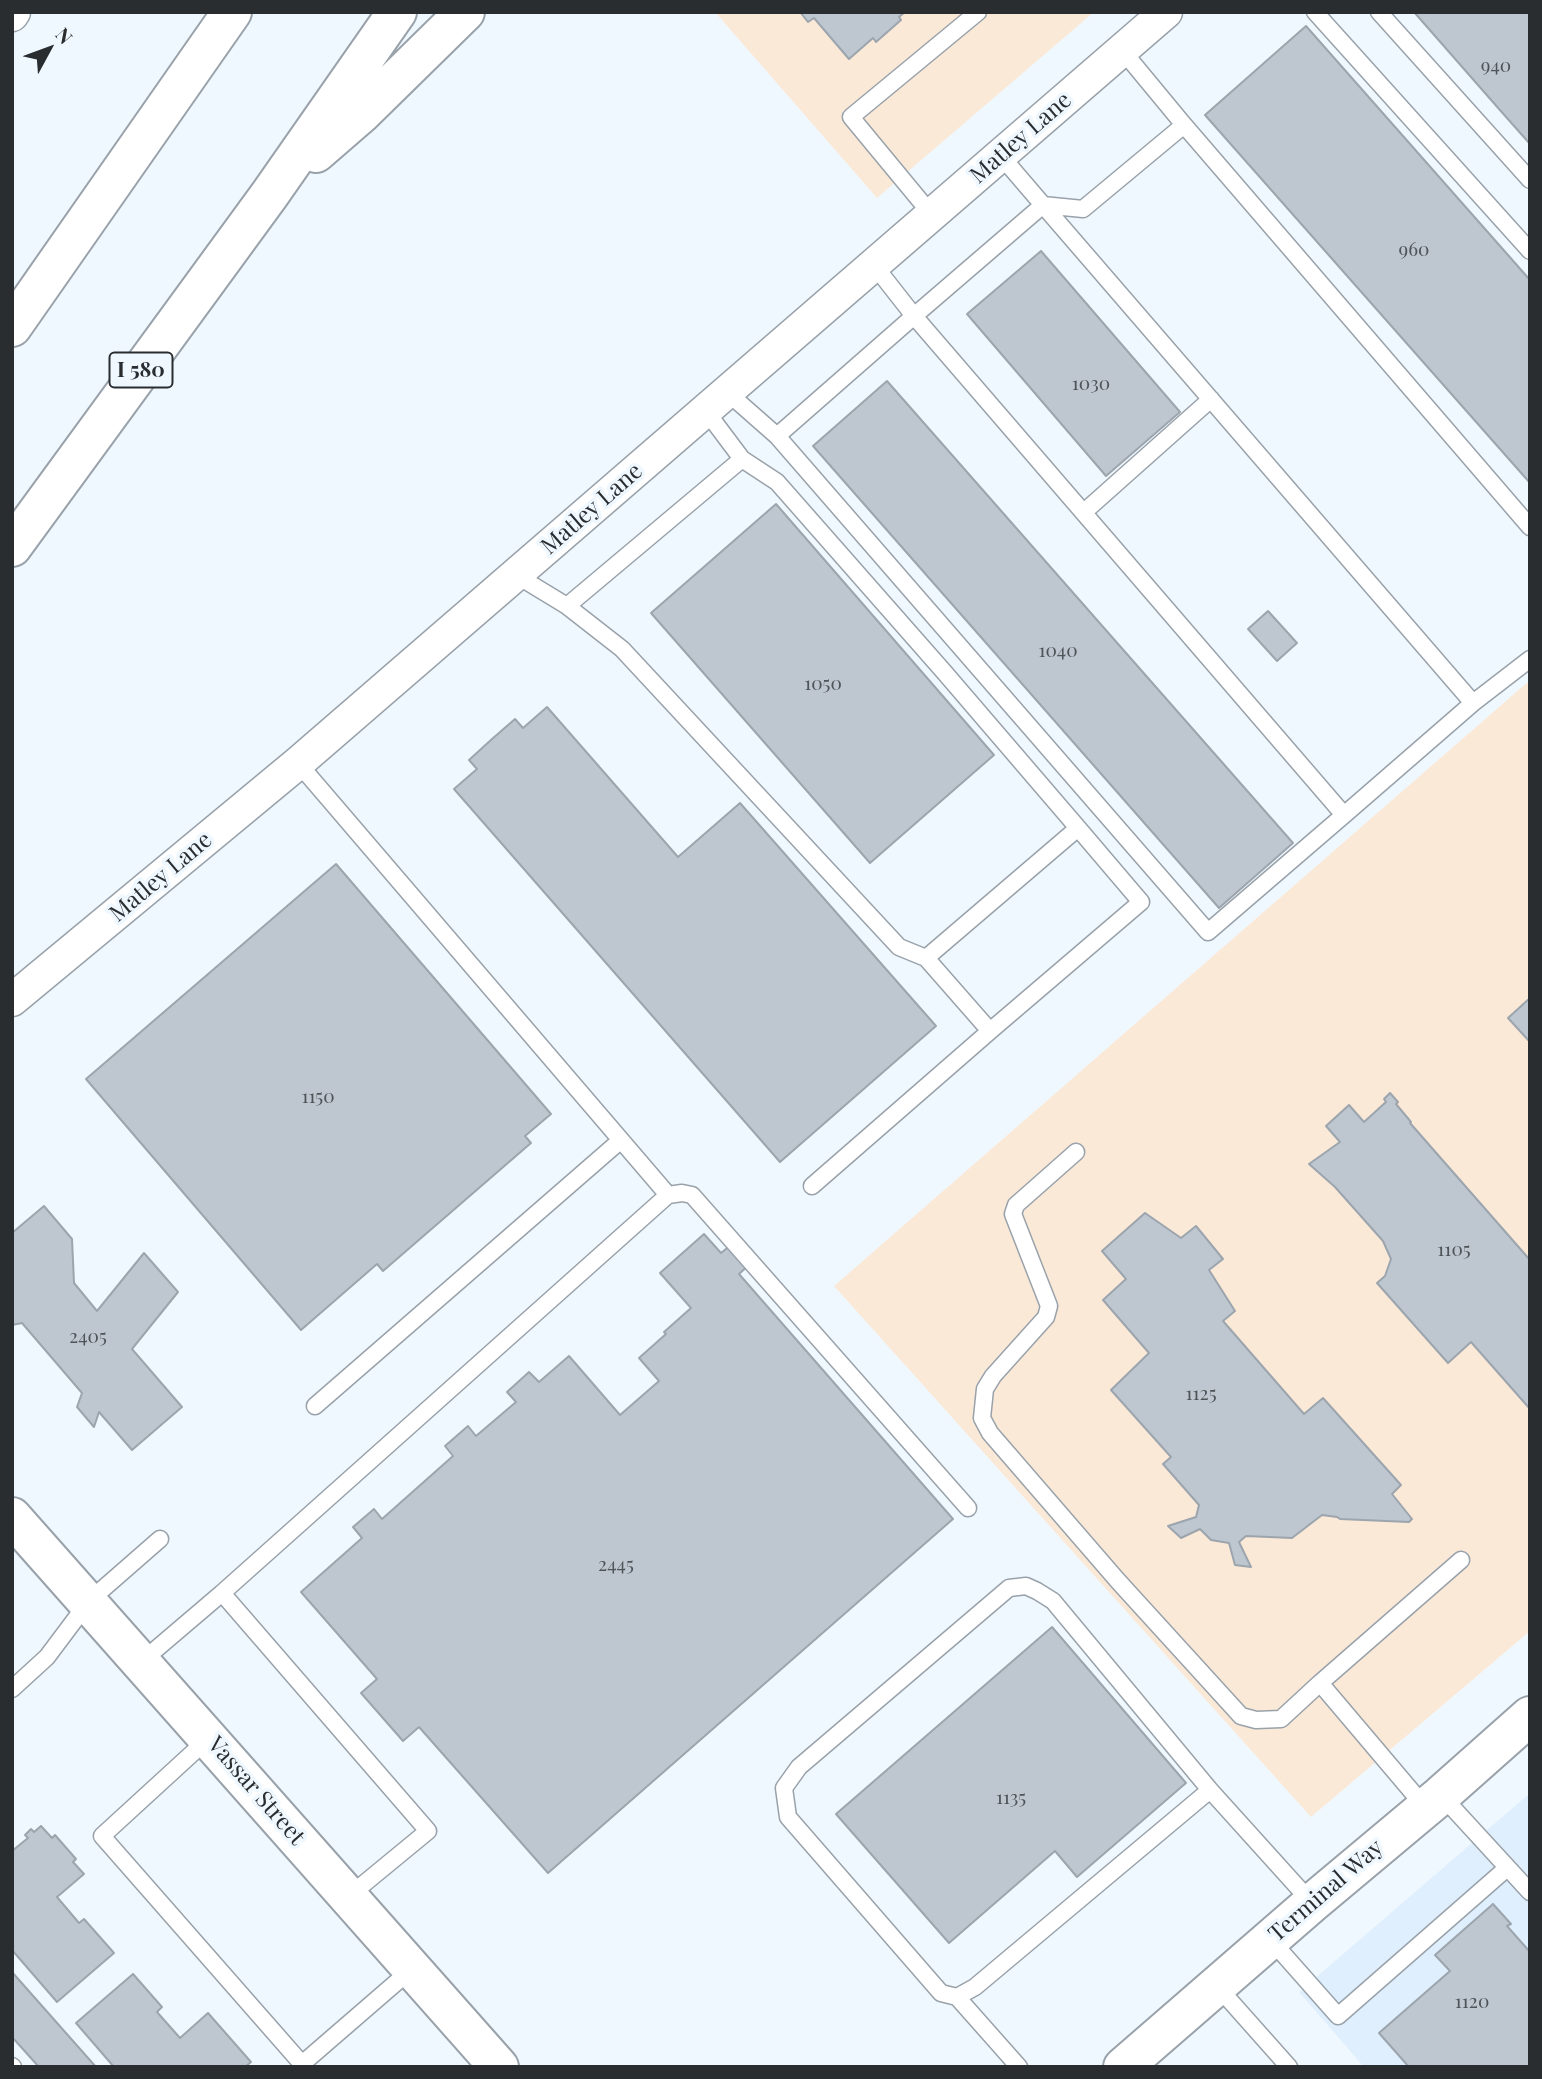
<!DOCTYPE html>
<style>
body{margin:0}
#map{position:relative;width:1542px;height:2079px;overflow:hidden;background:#f0f8ff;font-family:"Playfair Display",serif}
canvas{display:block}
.frame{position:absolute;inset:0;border:14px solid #292d30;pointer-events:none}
.north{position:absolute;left:14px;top:14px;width:70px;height:70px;-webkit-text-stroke:5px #f0f8ff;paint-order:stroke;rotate:49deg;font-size:19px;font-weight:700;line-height:28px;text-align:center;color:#292d30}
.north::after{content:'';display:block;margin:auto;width:24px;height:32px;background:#292d30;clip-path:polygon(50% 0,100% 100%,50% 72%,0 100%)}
</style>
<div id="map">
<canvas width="1542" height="2079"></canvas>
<div class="frame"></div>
<div class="north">N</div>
</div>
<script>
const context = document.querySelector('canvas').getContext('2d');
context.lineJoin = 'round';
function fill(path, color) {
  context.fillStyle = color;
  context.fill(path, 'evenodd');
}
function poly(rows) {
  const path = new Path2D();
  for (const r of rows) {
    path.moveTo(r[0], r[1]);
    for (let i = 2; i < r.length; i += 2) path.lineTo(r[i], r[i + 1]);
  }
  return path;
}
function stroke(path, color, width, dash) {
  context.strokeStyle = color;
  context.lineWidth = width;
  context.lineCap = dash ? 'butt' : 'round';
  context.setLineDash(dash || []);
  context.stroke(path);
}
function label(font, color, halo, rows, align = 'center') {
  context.font = font + ' "Playfair Display",serif';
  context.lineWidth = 7;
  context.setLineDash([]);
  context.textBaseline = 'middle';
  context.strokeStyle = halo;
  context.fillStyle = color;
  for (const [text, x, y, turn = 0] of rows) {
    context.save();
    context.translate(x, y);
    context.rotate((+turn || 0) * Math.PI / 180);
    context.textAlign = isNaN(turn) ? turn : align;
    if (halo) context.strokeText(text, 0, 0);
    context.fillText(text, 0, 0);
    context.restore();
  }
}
const commercial = poly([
 [715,12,1094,12,877,198],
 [1530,680,1530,1631,1311,1817,834,1286]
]);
const built = poly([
 [1530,1793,1530,2067,1364,2067,1299,1992]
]);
const building = poly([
 [800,12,905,12,899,17,901,20,876,42,873,38,849,59,814,18,808,22,800,12],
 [1414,12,1530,12,1530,144,1499,109,1414,12],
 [1306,26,1530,280,1530,483,1205,115,1306,26],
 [1041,251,1180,412,1106,476,967,314,1041,251],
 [887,381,1293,843,1219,908,813,446,887,381],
 [776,504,994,755,870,863,651,613,776,504],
 [1268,611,1297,643,1277,661,1248,629,1268,611],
 [547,707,678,857,740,803,936,1026,780,1162,454,789,477,769,469,760,492,739,515,719,523,728,547,707],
 [336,864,551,1114,525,1136,531,1143,383,1271,377,1264,301,1330,86,1079,336,864],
 [1530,998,1530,1042,1508,1018,1530,998],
 [1390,1093,1398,1102,1396,1104,1411,1122,1410,1123,1530,1260,1530,1409,1471,1342,1448,1363,1377,1283,1385,1276,1391,1259,1383,1241,1335,1187,1309,1164,1340,1142,1326,1126,1349,1105,1364,1122,1386,1102,1384,1099,1390,1093],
 [44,1206,72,1239,74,1283,97,1311,144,1253,178,1292,132,1349,182,1407,132,1450,99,1412,94,1427,77,1407,82,1393,22,1323,12,1325,12,1233,44,1206],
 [1145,1213,1181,1238,1196,1226,1223,1259,1209,1270,1235,1311,1223,1321,1304,1414,1323,1398,1401,1485,1392,1494,1412,1519,1409,1522,1340,1519,1337,1517,1322,1515,1292,1538,1246,1536,1239,1542,1251,1567,1235,1565,1229,1543,1211,1540,1200,1529,1181,1538,1168,1526,1196,1517,1199,1505,1163,1464,1171,1457,1111,1390,1149,1353,1103,1300,1126,1279,1102,1251,1145,1213],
 [704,1234,721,1253,732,1244,750,1264,739,1274,953,1519,548,1873,419,1727,403,1741,361,1693,377,1679,301,1592,362,1538,353,1527,374,1509,382,1519,453,1456,445,1446,468,1426,476,1436,516,1402,507,1392,529,1372,539,1382,569,1356,620,1415,659,1381,639,1358,666,1334,664,1332,691,1308,660,1273,704,1234],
 [1052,1627,1186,1783,1077,1877,1055,1851,949,1943,836,1814,1052,1627],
 [41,1826,52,1838,55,1835,76,1859,73,1862,84,1874,57,1897,79,1923,84,1919,114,1953,57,2002,12,1950,12,1851,28,1838,25,1835,31,1829,34,1832,41,1826],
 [1493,1904,1511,1924,1507,1926,1530,1952,1530,2067,1409,2067,1379,2033,1450,1971,1435,1955,1493,1904],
 [12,1972,96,2067,39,2067,12,2037,12,1972],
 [133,1974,162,2007,157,2012,180,2038,208,2013,251,2062,245,2067,114,2067,76,2023,133,1974]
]);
const service = poly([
 [1315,12,1530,251],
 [1379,12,1530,180],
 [1184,125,1530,527],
 [1001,156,1043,205,914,316,1344,815,1473,703,1043,205],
 [1043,205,1083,209,1184,125,1122,50],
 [932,215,851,117,978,12],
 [727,392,777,436,914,316,874,265],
 [777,436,1208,932,1344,815],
 [742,459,777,482,945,673,1078,828,1141,902,990,1031,926,958,1078,828],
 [1084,512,1211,399],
 [516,575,567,606,742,459,706,411],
 [567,606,622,649,899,947,926,958],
 [1473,703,1530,659],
 [298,763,668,1195,682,1193,692,1195,968,1508],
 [1076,1152,1016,1205,1013,1214,1049,1306,1046,1317,993,1376,985,1389,982,1418,990,1433,1118,1581,1241,1716,1256,1720,1281,1719,1320,1683,1425,1807],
 [812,1186,990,1031],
 [315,1406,621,1140],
 [222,1593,668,1195],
 [141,1662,222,1593,428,1831,349,1896],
 [1320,1683,1461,1560],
 [12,1689,47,1657,89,1601,160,1539],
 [209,1738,102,1836,302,2064,413,1968],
 [1210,1790,975,1987,957,1997,941,1993,788,1817,784,1788,799,1767,1009,1588,1026,1586,1037,1591,1053,1601,1210,1790,1312,1903],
 [1441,1795,1530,1892],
 [1270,1939,1338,2016,1507,1868],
 [1217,1986,1289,2067],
 [957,1997,1019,2067],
 [12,2066,13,2067]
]);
const minor = poly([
 [12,15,14,12],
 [12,1000,298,763,1166,12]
]);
const tertiary = poly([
 [12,1517,499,2067]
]);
const secondary = poly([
 [1123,2067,1312,1903,1441,1795,1530,1716]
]);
const motorway = poly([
 [316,153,361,114,465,12],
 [12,327,232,12],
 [12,547,270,194,397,12]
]);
const numberNames = [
 ["940",1496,66],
 ["960",1414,250],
 ["1030",1091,384],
 ["1040",1058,651],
 ["1050",823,684],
 ["1150",318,1097],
 ["1105",1454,1250],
 ["2405",88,1337],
 ["1125",1201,1394],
 ["2445",616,1565],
 ["1135",1011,1798],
 ["1120",1472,2002]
];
const shields = [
 [141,370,63]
];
const shieldNames = [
 ["I 580",141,370]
];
const streetNames = [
 ["Matley Lane",1021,138,-41],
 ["Matley Lane",592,509,-41],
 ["Matley Lane",161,877,-40],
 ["Vassar Street",256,1791,49],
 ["Terminal Way",1326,1891,-41]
];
fill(commercial, '#fbe9d8');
fill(built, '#dfeffd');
fill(building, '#bec7d0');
stroke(building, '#9ca5ad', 2);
stroke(service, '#99a2aa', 19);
stroke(minor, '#99a2aa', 35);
stroke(tertiary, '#99a2aa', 42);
stroke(secondary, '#99a2aa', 42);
stroke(motorway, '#99a2aa', 42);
stroke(service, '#fff', 16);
stroke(minor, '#fff', 32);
stroke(tertiary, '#fff', 38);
stroke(secondary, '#fff', 38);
stroke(motorway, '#fff', 38);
label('19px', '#4e5458', null, numberNames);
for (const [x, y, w] of shields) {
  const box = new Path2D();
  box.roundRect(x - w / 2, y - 17.5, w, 35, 5);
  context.fillStyle = '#f0f8ff';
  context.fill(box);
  stroke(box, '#292d30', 2);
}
label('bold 21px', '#292d30', null, shieldNames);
label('23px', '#292d30', '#f0f8ff', streetNames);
</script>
